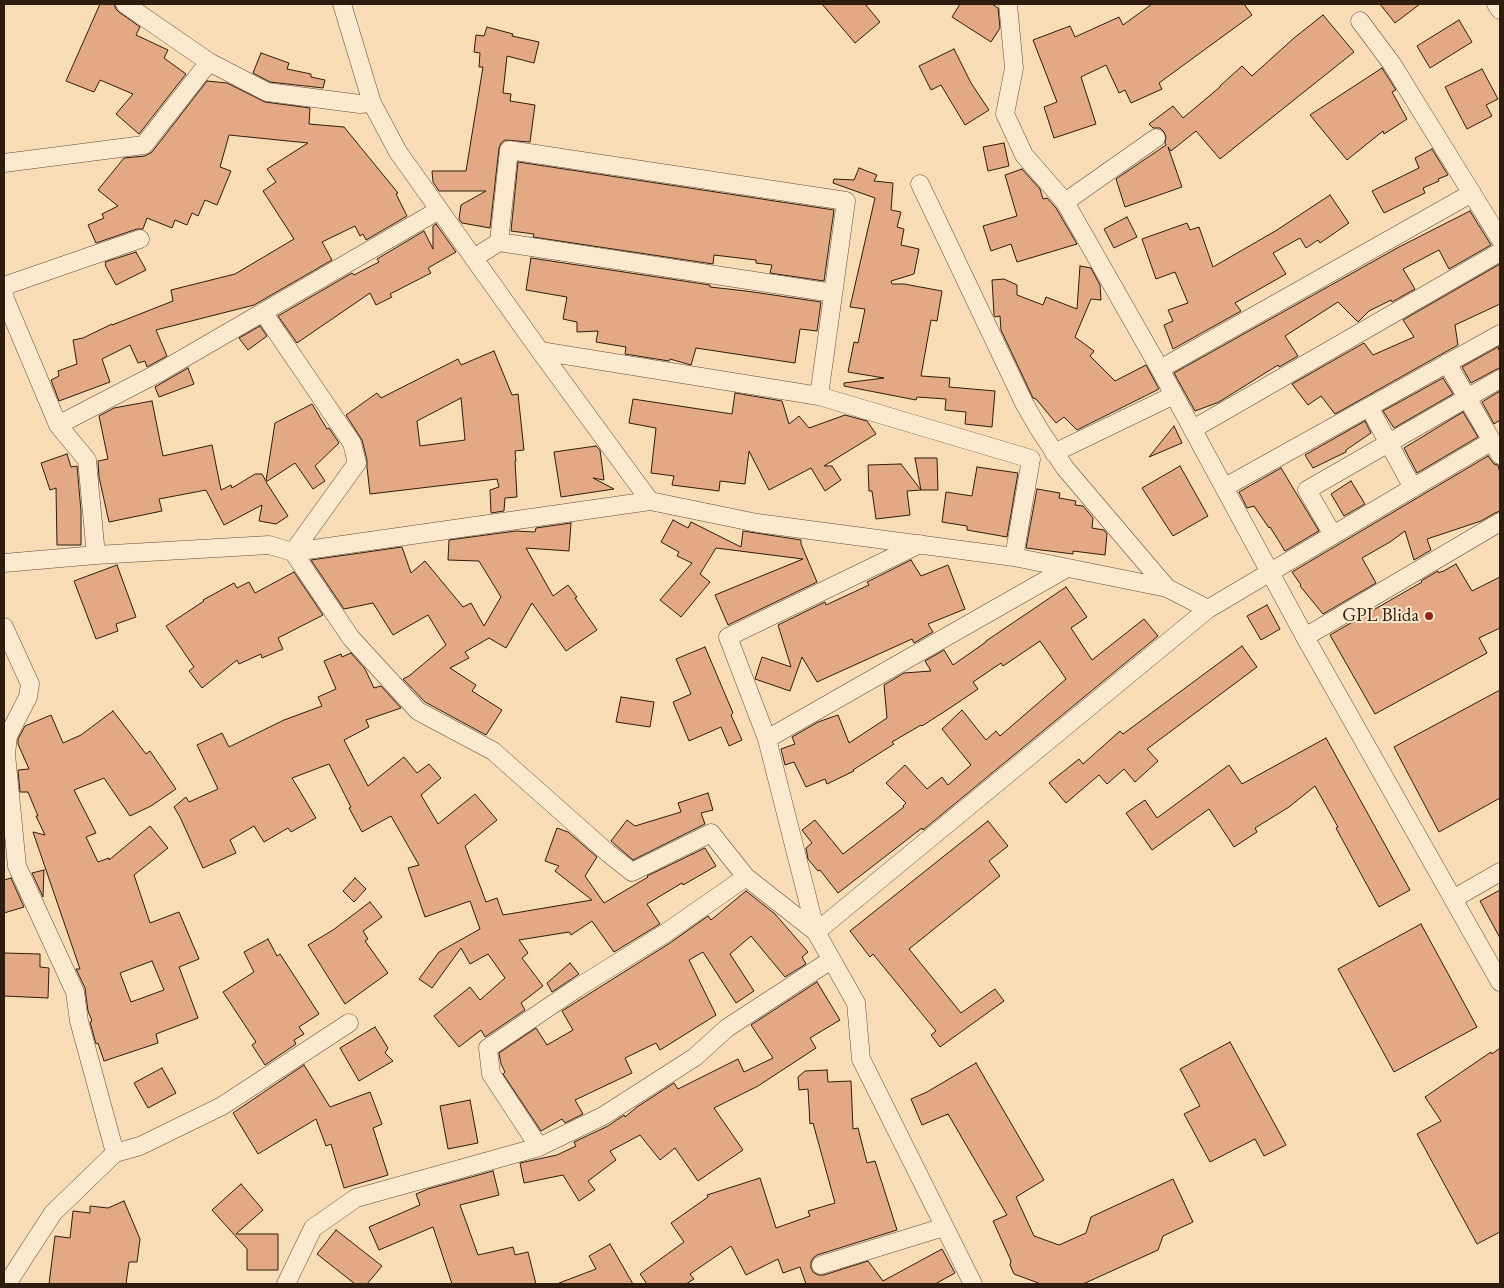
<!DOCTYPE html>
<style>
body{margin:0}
#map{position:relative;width:1504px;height:1288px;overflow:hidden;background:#f8dcb5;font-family:"EB Garamond",serif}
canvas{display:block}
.frame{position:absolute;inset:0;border:5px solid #2e1c0e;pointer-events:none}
</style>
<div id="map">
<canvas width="1504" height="1288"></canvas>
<div class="frame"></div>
</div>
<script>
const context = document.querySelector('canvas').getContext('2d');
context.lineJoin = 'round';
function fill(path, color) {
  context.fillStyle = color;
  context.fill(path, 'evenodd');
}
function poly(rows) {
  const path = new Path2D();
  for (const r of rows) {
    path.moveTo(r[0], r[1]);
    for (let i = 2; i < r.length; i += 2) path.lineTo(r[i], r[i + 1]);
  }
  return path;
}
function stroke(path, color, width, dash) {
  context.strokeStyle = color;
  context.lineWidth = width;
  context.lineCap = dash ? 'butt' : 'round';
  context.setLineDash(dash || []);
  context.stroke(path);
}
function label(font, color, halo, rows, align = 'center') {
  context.font = font + ' "EB Garamond",serif';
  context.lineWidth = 4;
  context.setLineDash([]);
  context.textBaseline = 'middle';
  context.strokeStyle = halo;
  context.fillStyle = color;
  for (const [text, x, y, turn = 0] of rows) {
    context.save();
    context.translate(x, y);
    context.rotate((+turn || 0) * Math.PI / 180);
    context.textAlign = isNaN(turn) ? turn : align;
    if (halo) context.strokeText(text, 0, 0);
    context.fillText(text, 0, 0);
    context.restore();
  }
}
const building = poly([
 [100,4,114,4,116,9,119,12,140,27,136,35,168,50,164,58,186,74,139,134,116,114,133,94,100,80,94,92,66,81,100,4],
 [822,4,865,4,880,22,855,43,822,4],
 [960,4,992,4,998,8,1000,28,991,42,952,17,960,4],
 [1152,4,1244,4,1252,15,1159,83,1162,89,1131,103,1125,90,1119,93,1106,65,1081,77,1096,124,1054,138,1044,107,1057,102,1033,40,1070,26,1075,37,1119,17,1123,25,1152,4],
 [1380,4,1420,4,1395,23,1380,4],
 [1323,15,1354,52,1220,159,1196,131,1171,151,1168,147,1182,187,1125,207,1116,179,1166,145,1165,143,1166,137,1164,132,1160,128,1153,128,1149,124,1173,106,1183,118,1220,87,1220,86,1242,66,1252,76,1294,38,1323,15],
 [1459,20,1472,42,1430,68,1417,46,1459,20],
 [487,27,513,34,512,36,539,42,534,63,507,56,503,93,511,94,510,101,535,105,530,142,505,140,501,143,499,148,490,228,462,223,459,219,461,205,486,191,439,191,433,182,432,171,466,171,483,67,479,67,480,53,474,52,476,35,484,36,487,27],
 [954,49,971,83,989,110,965,125,941,85,931,90,919,66,954,49],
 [261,53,289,63,287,69,311,74,311,77,325,80,323,88,270,82,253,73,261,53],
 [1382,68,1396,90,1392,92,1407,119,1384,134,1383,131,1347,160,1310,115,1382,68],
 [1482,69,1498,99,1486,105,1492,116,1467,129,1445,87,1482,69],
 [207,81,227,83,265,102,310,108,309,124,344,127,398,193,396,194,407,216,366,240,363,234,360,236,355,226,322,242,332,260,254,305,156,330,167,356,147,367,145,361,138,363,130,345,102,359,110,382,59,401,51,380,59,376,58,371,77,364,73,340,83,338,112,324,112,325,173,301,171,290,235,274,294,239,263,191,276,182,267,169,308,143,229,135,220,167,231,171,217,205,205,200,198,216,192,213,187,225,175,220,172,228,147,218,143,229,137,229,96,243,88,225,104,218,102,214,118,206,98,190,124,158,145,156,152,152,207,81],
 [1004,143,1009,166,988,171,983,147,1004,143],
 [1432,149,1448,175,1438,179,1439,181,1423,188,1425,193,1384,213,1372,191,1419,168,1415,158,1432,149],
 [518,162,834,210,824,281,770,273,772,265,756,263,756,260,714,255,713,264,533,237,534,234,511,231,518,162],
 [859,168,877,175,874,181,893,183,891,210,901,212,897,227,904,229,901,245,919,249,914,274,891,281,892,284,904,284,942,291,937,321,931,320,921,376,950,378,949,387,995,391,992,427,965,424,966,412,945,410,946,399,917,397,916,400,844,386,844,383,884,378,848,372,854,342,858,343,865,309,850,307,875,198,833,183,834,179,854,180,859,168],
 [1022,169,1040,189,1043,199,1047,198,1056,208,1077,244,1017,262,1011,244,991,251,983,226,1017,216,1005,175,1022,169],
 [1330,195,1349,223,1320,243,1318,240,1306,248,1300,238,1273,253,1286,274,1235,303,1241,311,1173,349,1164,325,1173,321,1168,310,1188,303,1175,272,1156,279,1142,239,1187,223,1190,230,1199,227,1213,267,1277,230,1330,195],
 [1470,211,1491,245,1449,269,1439,250,1403,269,1415,289,1392,302,1391,300,1369,311,1358,322,1338,302,1285,336,1298,356,1279,367,1278,365,1219,402,1195,411,1174,373,1399,247,1470,211],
 [1127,217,1137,237,1114,248,1104,229,1127,217],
 [436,224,456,252,428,268,431,273,390,294,392,297,376,305,370,293,297,343,278,316,352,273,354,275,379,262,377,259,424,231,433,249,433,226,436,224],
 [136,252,146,270,116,285,105,265,106,264,105,262,136,252],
 [531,258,710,285,710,287,746,291,821,302,817,331,800,329,795,363,696,348,691,365,670,359,669,361,625,354,626,347,596,342,598,331,577,332,577,322,563,319,567,297,526,290,531,258],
 [1500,264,1500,304,1455,325,1458,345,1335,414,1321,396,1308,405,1292,384,1364,343,1373,355,1414,337,1403,320,1500,264],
 [1080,266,1091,268,1100,285,1101,300,1091,299,1075,337,1094,351,1090,356,1115,381,1146,365,1159,389,1077,430,1064,417,1056,423,1036,399,1033,398,1001,330,1000,316,995,317,994,315,992,280,1004,279,1017,285,1017,295,1043,305,1046,297,1077,309,1080,266],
 [260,326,267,336,248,350,239,338,260,326],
 [1498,347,1500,353,1500,368,1495,370,1471,383,1462,367,1498,347],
 [494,351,512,395,518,394,524,450,515,451,516,461,515,461,517,497,505,498,504,511,491,513,490,490,499,487,497,479,370,494,367,467,367,460,362,440,346,415,377,393,381,398,458,359,461,365,494,351],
 [461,398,465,440,420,446,417,421,461,398],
 [188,368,194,384,159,397,155,387,188,368],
 [1443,378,1453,394,1394,428,1383,411,1443,378],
 [1500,391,1500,420,1494,424,1482,402,1500,391],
 [735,393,782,401,789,424,799,416,809,428,845,415,867,421,876,434,824,466,832,466,841,480,825,491,811,468,769,490,749,451,745,484,720,481,719,491,672,485,674,476,651,473,656,428,629,423,633,399,732,414,735,393],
 [152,401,163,456,212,445,221,490,231,485,232,488,255,474,262,474,266,481,275,423,312,404,327,429,329,428,339,443,315,466,325,481,313,489,295,463,266,482,288,516,276,524,259,521,262,505,224,525,206,490,159,499,162,511,109,522,99,477,98,461,108,459,99,416,114,408,152,401],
 [1463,412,1478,437,1417,473,1404,448,1463,412],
 [1365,421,1371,433,1346,450,1346,452,1313,468,1305,455,1365,421],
 [1174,426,1182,443,1149,457,1174,426],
 [596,446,600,450,604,480,593,478,614,489,561,497,554,452,596,446],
 [67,454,71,467,77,466,81,511,81,545,57,545,56,488,50,490,41,463,67,454],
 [1488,456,1494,464,1498,465,1500,473,1500,511,1495,513,1481,521,1427,539,1431,550,1414,560,1405,531,1390,542,1362,558,1376,583,1323,614,1300,586,1301,585,1292,572,1488,456],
 [915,458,937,458,938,490,921,490,915,458],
 [901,464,921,490,907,491,910,515,876,519,872,491,869,491,868,465,901,464],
 [1180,466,1208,516,1173,536,1142,488,1180,466],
 [977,467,1018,473,1007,537,967,530,967,526,942,522,946,492,972,496,977,467],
 [1281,468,1319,531,1285,551,1270,527,1269,528,1254,506,1247,508,1239,492,1281,468],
 [1351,481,1365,504,1344,516,1331,494,1351,481],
 [1037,489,1060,493,1059,498,1076,501,1075,505,1083,506,1093,518,1092,528,1104,530,1107,534,1105,555,1073,551,1073,554,1026,548,1037,489],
 [673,520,688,528,691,522,741,547,743,531,801,540,801,544,817,582,728,625,715,595,803,559,716,548,700,574,710,582,681,617,660,600,692,563,677,556,679,552,661,542,673,520],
 [571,523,569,551,526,548,553,596,568,585,577,597,575,598,597,630,566,651,532,603,506,648,489,638,465,652,469,658,450,668,476,685,472,691,502,710,486,735,425,702,403,679,409,676,446,645,428,615,393,635,373,603,344,609,311,560,402,547,411,573,425,561,463,607,471,603,484,626,501,597,479,561,448,560,449,540,516,531,535,532,536,528,571,523],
 [911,560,921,576,948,565,965,609,928,624,933,632,914,643,912,639,817,682,802,657,790,691,755,679,762,657,791,667,778,625,825,602,826,605,869,585,867,582,911,560],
 [1456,564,1472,591,1500,577,1500,628,1479,638,1487,653,1375,714,1330,635,1422,582,1421,581,1438,571,1439,573,1442,571,1442,572,1456,564],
 [117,565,136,617,116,624,118,631,96,639,74,581,117,565],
 [294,572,323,615,278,638,283,649,262,658,261,654,239,664,237,660,202,688,189,671,194,667,166,626,204,601,203,600,234,583,237,588,249,582,255,593,294,572],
 [1066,587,1087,617,1071,628,1092,660,1144,619,1158,636,923,830,922,828,838,893,820,870,818,871,808,859,806,848,812,843,802,830,815,820,843,854,904,807,903,806,906,803,886,783,905,765,927,789,942,777,948,785,971,765,942,729,962,710,986,740,996,731,1000,736,1066,679,1040,641,1003,666,1001,663,973,682,978,689,950,708,922,726,921,725,892,742,894,744,853,770,854,771,827,784,825,779,806,787,794,762,785,765,781,749,795,744,792,737,818,722,838,715,849,743,887,718,884,685,904,673,931,671,925,661,944,650,953,665,986,642,986,641,1066,587],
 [1267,605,1280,629,1261,640,1247,616,1267,605],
 [1242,646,1257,667,1147,749,1158,761,1135,782,1124,769,1107,784,1099,775,1066,803,1049,783,1079,759,1083,764,1120,731,1123,734,1242,646],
 [705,647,733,713,731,715,742,740,729,746,721,727,689,741,673,702,691,694,676,659,705,647],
 [351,653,365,669,374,688,381,686,401,708,366,720,369,727,344,740,368,786,404,757,417,773,429,764,441,778,421,795,438,824,475,794,497,820,465,846,486,902,497,898,503,915,592,900,555,871,559,866,545,861,557,828,568,832,597,857,585,876,604,903,648,877,647,876,705,848,716,866,683,885,682,883,647,904,660,924,614,952,592,921,571,935,569,932,519,940,528,953,522,958,543,986,521,1003,525,1010,485,1037,481,1030,459,1047,434,1016,470,987,480,1000,505,978,488,954,470,964,461,948,432,988,419,979,439,952,480,929,470,901,425,917,408,868,419,865,391,816,362,832,349,808,351,807,329,764,292,778,316,818,291,832,288,828,264,842,254,826,230,840,236,853,203,868,180,817,174,807,186,797,189,802,218,789,197,745,222,733,229,747,284,720,322,706,318,697,336,689,324,661,341,654,342,657,351,653],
 [1500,690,1500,798,1439,832,1394,747,1500,690],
 [621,697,654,702,650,727,616,722,621,697],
 [113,711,146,754,150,751,176,789,151,806,130,816,104,778,74,790,96,833,86,837,98,862,109,858,109,860,150,826,168,848,134,875,150,923,179,912,199,959,179,967,198,1018,156,1034,158,1043,104,1061,98,1043,96,1044,90,1022,92,1021,88,1011,85,988,76,969,80,969,33,832,45,835,36,816,38,816,28,792,20,792,18,770,29,769,18,744,18,739,25,726,51,715,63,743,81,735,113,711],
 [152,961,164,990,131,1002,120,973,152,961],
 [1326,738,1410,890,1379,907,1336,828,1338,827,1315,786,1289,807,1255,828,1257,832,1234,847,1209,809,1152,850,1126,813,1145,800,1157,818,1229,765,1242,784,1326,738],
 [708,793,713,810,701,813,705,824,633,860,611,841,627,820,635,826,681,812,678,803,708,793],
 [988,821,1008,846,989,861,1000,876,909,949,961,1013,995,989,1004,1001,940,1047,931,1035,936,1031,873,954,870,957,850,931,988,821],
 [44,870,43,897,32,873,44,870],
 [11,878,24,907,4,913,4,880,11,878],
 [355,878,366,889,354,902,343,891,355,878],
 [1500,890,1500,938,1480,901,1500,890],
 [746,891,775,914,808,952,802,957,806,964,785,977,751,936,730,954,754,991,736,1003,703,952,689,960,716,1015,660,1050,656,1043,625,1058,632,1073,575,1100,583,1114,565,1123,562,1119,541,1131,503,1074,505,1072,501,1064,499,1053,536,1028,547,1045,573,1030,562,1011,670,943,708,916,711,920,746,891],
 [370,902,382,917,363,931,368,939,365,941,388,973,345,1004,308,945,333,930,370,902],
 [1421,924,1477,1027,1394,1072,1338,969,1421,924],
 [268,939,277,956,280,954,319,1014,299,1027,304,1034,294,1040,296,1044,265,1065,252,1045,256,1042,223,992,254,972,244,952,268,939],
 [4,953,40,954,40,967,49,968,48,998,4,996,4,953],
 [570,963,579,974,552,992,547,983,570,963],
 [817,982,840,1020,810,1038,816,1048,758,1086,714,1108,743,1150,698,1181,675,1148,660,1160,640,1135,610,1151,616,1160,588,1181,595,1190,579,1201,563,1175,524,1183,520,1163,557,1155,576,1146,574,1142,608,1126,624,1115,625,1117,637,1107,674,1083,678,1089,738,1059,744,1072,773,1058,751,1025,817,982],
 [375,1027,388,1048,385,1053,393,1061,359,1081,340,1048,375,1027],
 [1230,1042,1286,1145,1264,1156,1255,1139,1210,1162,1184,1114,1200,1106,1180,1069,1230,1042],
 [1500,1048,1500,1232,1477,1244,1417,1134,1441,1121,1425,1097,1491,1052,1492,1054,1500,1048],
 [976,1063,1044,1180,1016,1197,1034,1236,1059,1245,1086,1233,1091,1217,1173,1179,1193,1222,1163,1236,1158,1250,1083,1284,1041,1284,1014,1274,1010,1265,1011,1261,993,1221,1007,1215,948,1114,922,1125,911,1099,927,1092,976,1063],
 [304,1065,330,1107,370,1092,382,1124,373,1128,388,1175,344,1188,331,1144,326,1146,316,1119,258,1154,233,1113,304,1065],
 [162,1068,176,1093,148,1108,134,1083,162,1068],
 [827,1070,828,1082,851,1081,853,1129,858,1128,867,1163,875,1161,897,1230,817,1255,813,1258,811,1262,811,1268,813,1272,818,1275,824,1275,868,1261,883,1281,942,1249,955,1273,935,1284,806,1284,800,1267,783,1273,778,1259,746,1275,731,1246,690,1274,694,1279,686,1284,647,1284,640,1274,684,1242,671,1223,708,1197,707,1195,760,1178,776,1228,810,1216,808,1211,835,1203,813,1123,810,1124,808,1089,799,1090,798,1077,805,1071,827,1070],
 [470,1100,478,1143,448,1149,440,1106,470,1100],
 [493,1171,499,1195,460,1205,478,1255,513,1247,515,1255,528,1252,536,1284,452,1284,433,1227,379,1250,369,1227,420,1205,416,1194,428,1189,493,1171],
 [241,1184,263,1210,236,1234,278,1234,278,1270,247,1270,247,1249,212,1210,241,1184],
 [124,1201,140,1239,137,1262,129,1262,126,1284,49,1284,55,1236,70,1238,73,1211,90,1213,90,1206,108,1208,124,1201],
 [336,1230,382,1266,367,1284,355,1284,317,1254,336,1230],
 [610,1244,633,1284,559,1284,559,1283,596,1269,589,1256,610,1244]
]);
const street = poly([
 [125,4,209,62,267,92,360,104,372,103],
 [342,4,372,103,398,152,540,351,650,501],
 [1008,4,1014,68,1005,114,1024,155,1065,202,1160,369,1305,637,1500,982],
 [1496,4,1500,10],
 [1360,21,1392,64,1500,239],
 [4,163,144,145,209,62],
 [920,184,1024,403,1039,429,1065,468,1167,588],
 [1065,202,1156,138],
 [499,242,833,293],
 [474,258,499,242,509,150,846,201,819,396,1031,459,1014,557],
 [4,286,140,239],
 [4,288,5,299,58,425,87,460,96,555],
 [263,312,352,443,357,463,293,552,351,638,418,711,493,751,608,853,632,872,711,833,746,877,816,932,1208,609],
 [540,351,819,396],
 [1447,363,1500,455],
 [1160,369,1472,193],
 [1369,407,1413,488],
 [58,425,160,372,439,210],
 [1193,429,1500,252],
 [1054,453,1174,395],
 [1225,487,1500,334],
 [1333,535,1307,490,1500,379],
 [920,544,728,637,767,739,816,932,856,1003,861,1059,973,1284],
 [4,563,96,555,269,545,293,552,650,501,757,523,1014,557,1167,588,1208,609,1492,441],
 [4,627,30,684,28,697,8,736,6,754,17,866,75,992,79,1021,115,1153],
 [1305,637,1500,522],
 [767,739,1067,568],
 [1453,899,1500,872],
 [539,1147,491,1074,488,1048,577,988,664,934,746,877],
 [821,1265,944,1227],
 [7,1284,53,1213,115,1153,140,1146,222,1106,349,1023],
 [286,1284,313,1228,356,1198,539,1147,603,1116,695,1057,727,1028,831,960]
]);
const markers = [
 [1429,616,5,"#8f2418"]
];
const poiNames = [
 ["GPL Blida",1419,616]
];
fill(building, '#e3a985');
stroke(building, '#2e1c0e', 1);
stroke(street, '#604c38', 19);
stroke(street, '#fae8cf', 18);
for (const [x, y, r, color] of markers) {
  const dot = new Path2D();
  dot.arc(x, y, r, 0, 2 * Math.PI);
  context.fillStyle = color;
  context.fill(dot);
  stroke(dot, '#fae8cf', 2);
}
label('19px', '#2e1c0e', '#fae8cf', poiNames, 'right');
</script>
